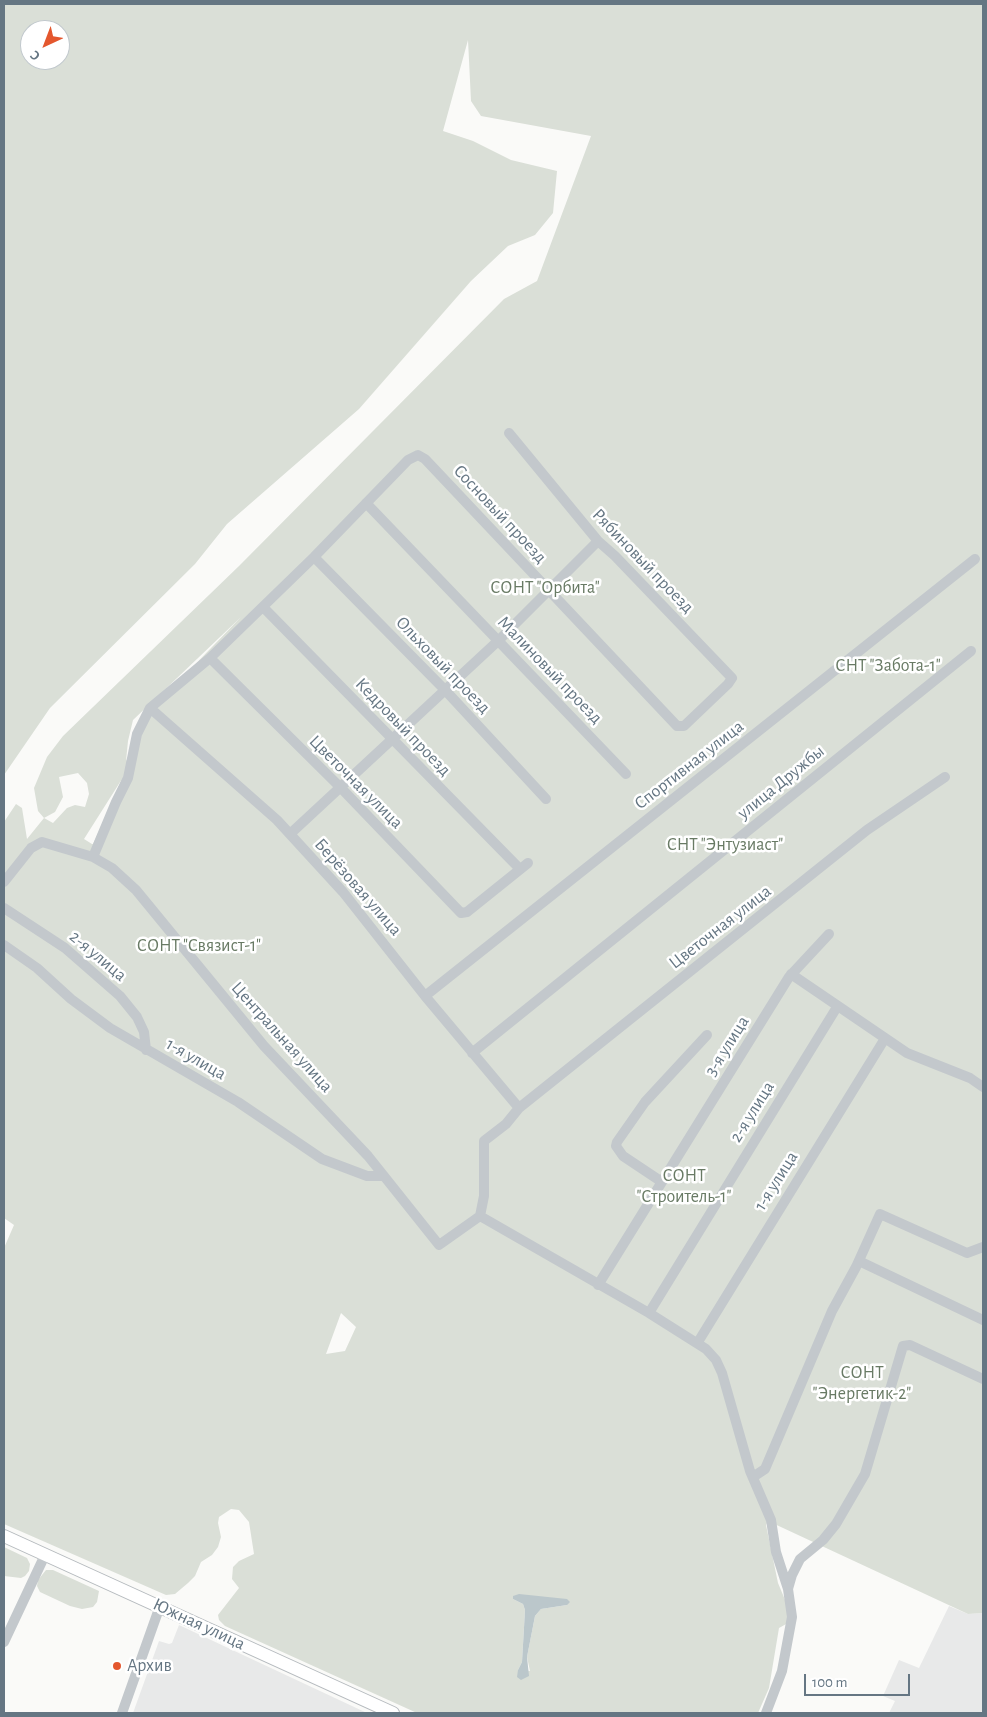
<!DOCTYPE html>
<meta charset="utf-8">
<style>
body{margin:0}
#map{position:relative;width:987px;height:1717px;overflow:hidden;background:#fafaf8;font-family:"Alegreya Sans",sans-serif}
canvas{display:block}
.frame{position:absolute;inset:0;border:5px solid #657683;pointer-events:none}
.north{position:absolute;left:20px;top:20px;width:50px;height:50px;box-sizing:border-box;background:#fff;border:1px solid #c1c8cd;border-radius:50%;rotate:223deg;font-size:14px;font-weight:700;line-height:20px;text-align:center;color:#657683}
.north::after{content:'';display:block;margin:auto;width:18px;height:22px;background:#e4572e;clip-path:polygon(50% 0,100% 100%,50% 72%,0 100%)}
.scale{position:absolute;left:804px;top:1674px;width:106px;height:22px;box-sizing:border-box;border:2px solid #657683;border-top:0;padding-left:6px;font-size:15px;line-height:18px;white-space:nowrap;color:#657683;-webkit-text-stroke:4px #fff;paint-order:stroke}
</style>
<div id="map">
<canvas width="987" height="1717"></canvas>
<div class="frame"></div>
<div class="north">С</div>
<div class="scale">100 m</div>
</div>
<script>
const context = document.querySelector('canvas').getContext('2d');
context.lineJoin = 'round';
function fill(path, color) {
  context.fillStyle = color;
  context.fill(path, 'evenodd');
}
function poly(rows) {
  const path = new Path2D();
  for (const r of rows) {
    path.moveTo(r[0], r[1]);
    for (let i = 2; i < r.length; i += 2) path.lineTo(r[i], r[i + 1]);
  }
  return path;
}
function stroke(path, color, width, dash) {
  context.strokeStyle = color;
  context.lineWidth = width;
  context.lineCap = dash ? 'butt' : 'round';
  context.setLineDash(dash || []);
  context.stroke(path);
}
function label(font, color, halo, rows, align = 'center') {
  context.font = font + ' "Alegreya Sans",sans-serif';
  context.lineWidth = 5;
  context.setLineDash([]);
  context.textBaseline = 'middle';
  context.strokeStyle = halo;
  context.fillStyle = color;
  for (const [text, x, y, turn = 0] of rows) {
    context.save();
    context.translate(x, y);
    context.rotate((+turn || 0) * Math.PI / 180);
    context.textAlign = isNaN(turn) ? turn : align;
    if (halo) context.strokeText(text, 0, 0);
    context.fillText(text, 0, 0);
    context.restore();
  }
}
const built = poly([
 [949,1606,968,1614,983,1613,983,1713,889,1713,895,1701,883,1696,899,1660,919,1668],
 [179,1625,367,1713,133,1713,159,1641,169,1644,172,1643]
]);
const green = poly([
 [4,4,983,4,983,1613,968,1614,768,1521,766,1525,778,1583,788,1607,788,1623,779,1628,769,1688,758,1713,417,1713,225,1626,219,1620,218,1615,239,1588,232,1579,233,1567,239,1561,254,1554,249,1522,239,1510,231,1509,219,1517,218,1523,221,1537,218,1547,212,1555,201,1562,195,1576,188,1583,175,1594,166,1595,4,1524,4,1248,14,1225,4,1218,4,822,16,804,22,808,27,839,44,818,38,811,34,788,47,757,63,736,239,566,504,299,537,281,591,136,481,116,471,101,468,40,443,131,473,141,511,160,557,171,553,213,535,235,508,246,471,281,359,409,227,524,195,564,50,708,4,775],
 [30,30,60,30,60,60,30,60],
 [241,617,153,708,126,761,128,741,133,720],
 [78,773,87,783,89,794,85,807,75,805,67,808,53,823,44,818,55,812,63,797,59,777],
 [122,779,93,844,92,844,84,839],
 [341,1313,356,1327,345,1351,326,1354],
 [513,1599,567,1605,541,1609,535,1616,527,1657,530,1671,518,1670,522,1662,525,1610,523,1604],
 [4,1547,27,1558,30,1564,29,1571,25,1576,21,1578,4,1576],
 [46,1570,53,1570,99,1591,97,1602,93,1607,82,1609,70,1606,40,1592,37,1586,38,1580]
]);
const water = poly([
 [519,1594,567,1599,570,1602,567,1605,541,1609,535,1616,527,1657,529,1676,521,1680,517,1677,518,1670,522,1662,525,1610,523,1604,513,1599,513,1596]
]);
const minor = poly([
 [366,503,626,774],
 [314,557,445,690,546,799],
 [263,607,520,869],
 [210,658,341,788,461,913,467,912,528,863],
 [150,708,277,820,343,892,425,996,519,1108],
 [290,834,499,640,598,541],
 [93,857,116,802,128,778,137,734,150,708,210,658,314,557,408,460,418,455,425,459,677,726,684,726,728,684,732,678,615,556,598,541,509,433],
 [4,882,31,848,42,842,93,857,112,868,136,890,264,1046,368,1156,439,1245,480,1216,649,1313,706,1349,716,1360,722,1373,750,1471,771,1520,776,1552,788,1589],
 [4,908,65,948,120,996,137,1017,144,1032,146,1050],
 [4,945,37,968,71,999,110,1028,238,1102,322,1159,367,1176,384,1176],
 [791,974,907,1053,970,1078,983,1087],
 [425,996,975,559],
 [472,1053,971,651],
 [662,1182,623,1156,616,1146,617,1142,645,1102,707,1035],
 [480,1216,484,1196,484,1141,506,1124,519,1108,867,830,945,777],
 [859,1261,983,1320],
 [598,1285,789,977,829,934],
 [649,1313,837,1007],
 [698,1342,884,1040],
 [753,1477,765,1469,832,1311,856,1267,880,1214,967,1253,983,1247],
 [4,1642,45,1555],
 [122,1713,160,1606],
 [766,1713,782,1671,792,1617,788,1589,792,1575,800,1559,823,1540,836,1524,865,1474,903,1346,910,1345,983,1379]
]);
const major = poly([
 [4,1536,393,1713]
]);
const markers = [
 [117,1666,5,"#e4572e"]
];
const streetNames = [
 ["Сосновый проезд",500,514,47],
 ["Рябиновый проезд",643,561,46],
 ["Ольховый проезд",443,665,46],
 ["Малиновый проезд",550,670,46],
 ["Кедровый проезд",403,727,46],
 ["Спортивная улица",689,765,-38],
 ["Цветочная улица",356,782,45],
 ["улица Дружбы",781,782,-39],
 ["Берёзовая улица",358,887,49],
 ["Цветочная улица",720,927,-38],
 ["2-я улица",98,956,40],
 ["Центральная улица",282,1037,48],
 ["3-я улица",727,1046,-58],
 ["1-я улица",196,1059,30],
 ["2-я улица",752,1112,-58],
 ["1-я улица",776,1181,-58],
 ["Южная улица",199,1624,25]
];
const parkNames = [
 ["СОНТ \"Орбита\"",545,588],
 ["СНТ \"Забота-1\"",888,666],
 ["СНТ \"Энтузиаст\"",725,845],
 ["СОНТ \"Связист-1\"",199,946],
 ["СОНТ",684,1176],
 ["\"Строитель-1\"",684,1197],
 ["СОНТ",862,1373],
 ["\"Энергетик-2\"",862,1394]
];
const poiNames = [
 ["Архив",127,1666]
];
fill(built, '#e8e9e9');
fill(green, '#dadfd7');
fill(water, '#bbc7cb');
stroke(major, '#b5babe', 14);
stroke(minor, '#c3c8cc', 10);
stroke(major, '#fff', 12);
for (const [x, y, r, color] of markers) {
  const dot = new Path2D();
  dot.arc(x, y, r, 0, 2 * Math.PI);
  context.fillStyle = color;
  context.fill(dot);
  stroke(dot, '#fff', 2);
}
label('18px', '#657683', '#fff', streetNames);
label('18px', '#687a64', '#fff', parkNames);
label('18px', '#657683', '#fff', poiNames, 'left');
</script>
